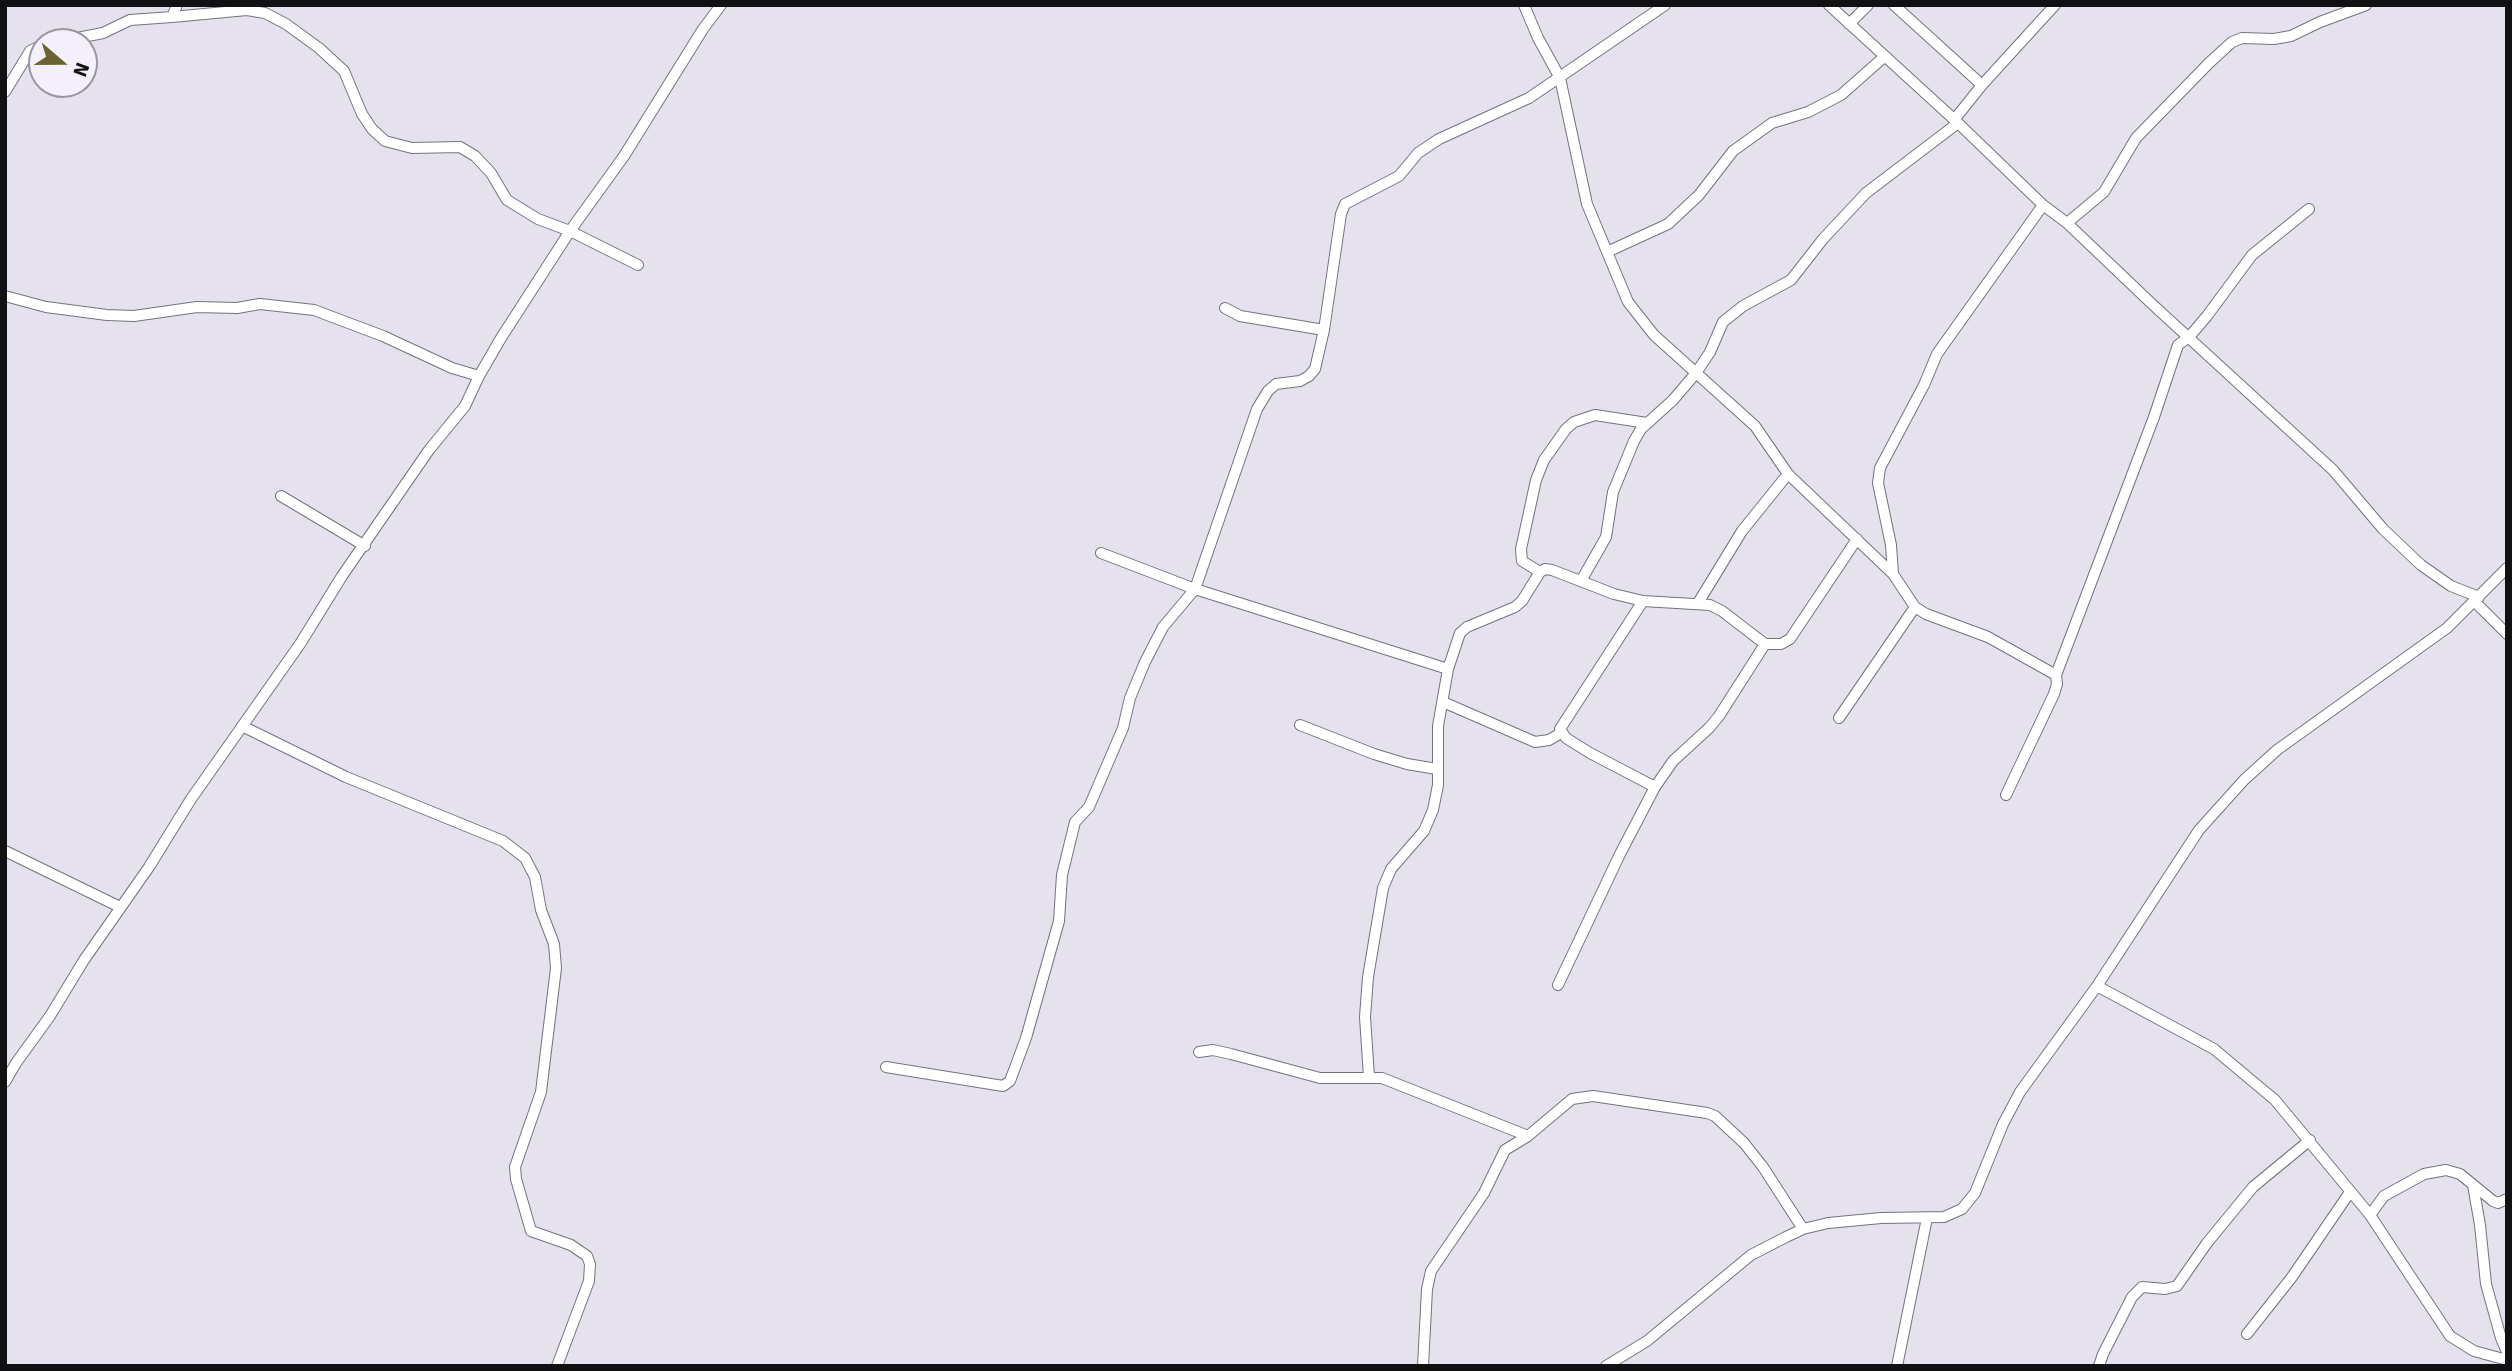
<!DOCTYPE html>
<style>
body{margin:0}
#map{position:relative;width:2512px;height:1371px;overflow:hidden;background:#e5e2ee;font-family:Signika,sans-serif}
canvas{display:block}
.frame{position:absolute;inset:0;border:7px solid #111013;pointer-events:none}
.north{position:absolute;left:28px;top:28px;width:70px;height:70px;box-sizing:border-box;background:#f3effb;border:2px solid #99969e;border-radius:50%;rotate:110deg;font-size:19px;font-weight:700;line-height:28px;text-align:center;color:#111013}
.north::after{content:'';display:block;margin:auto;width:24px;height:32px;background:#6a622f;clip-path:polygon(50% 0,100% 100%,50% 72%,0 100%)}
</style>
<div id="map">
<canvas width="2512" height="1371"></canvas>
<div class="frame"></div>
<div class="north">N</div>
</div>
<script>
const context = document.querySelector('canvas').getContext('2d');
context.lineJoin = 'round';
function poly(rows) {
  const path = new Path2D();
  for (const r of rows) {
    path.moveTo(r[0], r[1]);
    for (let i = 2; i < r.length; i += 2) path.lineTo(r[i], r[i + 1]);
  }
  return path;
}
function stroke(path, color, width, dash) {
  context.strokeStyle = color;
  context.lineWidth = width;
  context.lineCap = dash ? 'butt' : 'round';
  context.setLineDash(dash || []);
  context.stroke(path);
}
const minor = poly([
 [1524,5,1538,38,1560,78,1587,204,1628,302,1654,335,1755,426,1788,474,1893,574,1915,607,1926,614,1988,637,2056,675,2057,684,2054,694,2006,795],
 [1829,5,1958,123,2043,205,2067,223,2152,304,2333,470,2383,529,2421,565,2451,586,2479,597],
 [1894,5,1982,85],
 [172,17,247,10,265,13,286,24,319,48,344,71,362,114,372,129,385,141,412,148,460,147,475,156,491,173,507,200,538,219,570,231,638,265],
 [1849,24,1868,5],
 [57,42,103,33,130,20,172,17,177,5],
 [5,92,30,51,42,45],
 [1954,120,1982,85,2055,5],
 [2067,223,2104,192,2136,138,2209,63,2232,42,2242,38,2274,39,2291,36,2320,22,2366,5],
 [1607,252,1668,224,1699,195,1733,151,1772,123,1808,112,1841,95,1884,57],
 [5,296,46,307,107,315,134,316,197,307,237,308,260,304,314,310,383,336,452,368,479,376],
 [1225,308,1240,316,1324,330],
 [281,496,365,546],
 [1101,553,1195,589,1448,669],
 [1540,572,1522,561,1521,549,1536,480,1544,460,1566,429,1574,422,1595,415,1647,423],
 [1893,574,1891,545,1878,483,1880,468,1924,385,1937,354,2043,205],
 [1581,581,1606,537,1613,492,1634,441,1641,429,1673,400,1696,373,1710,352,1723,322,1743,306,1791,280,1823,239,1866,193,1958,123],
 [1643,601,1560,729,1566,738,1590,753,1655,787],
 [2474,601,2507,634],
 [1698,603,1742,531,1788,474],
 [2056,675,2154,417,2178,345,2189,337,2207,316,2252,255,2309,209],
 [1443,702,1535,742,1549,740,1561,733],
 [1839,718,1915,607],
 [1300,725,1374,754,1407,764,1437,769],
 [242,726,346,777,503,841,525,858,535,877,541,910,554,944,556,968,541,1092,515,1167,516,1179,531,1231,571,1245,587,1256,590,1264,589,1281,557,1366],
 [5,851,120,907],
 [1558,985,1620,854,1655,787,1673,761,1709,728,1719,716,1765,644,1781,644,1790,639,1857,539],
 [2097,986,2214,1049,2275,1100,2370,1215,2450,1336,2474,1351,2507,1360],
 [1199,1052,1213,1050,1231,1054,1320,1078,1382,1078,1528,1136],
 [886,1067,1003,1086,1010,1081,1026,1038,1059,921,1062,875,1075,822,1089,807,1123,728,1130,698,1145,662,1163,627,1195,589,1257,409,1268,391,1276,384,1300,381,1309,376,1315,369,1324,330,1341,214,1345,204,1399,176,1418,153,1439,139,1529,98,1665,5],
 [1369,1077,1365,1017,1368,977,1383,888,1391,869,1424,831,1433,810,1438,785,1438,726,1448,669,1460,633,1467,627,1515,607,1522,601,1540,572,1545,569,1552,570,1614,594,1643,601,1710,605,1722,611,1765,644],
 [5,1082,16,1063,50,1016,84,960,149,867,191,799,300,644,342,576,429,450,465,406,479,376,501,338,570,231,624,156,703,29,721,5],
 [2473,1185,2480,1225,2486,1284,2501,1338,2507,1352],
 [2370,1215,2384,1196,2424,1174,2446,1170,2460,1174,2493,1201,2498,1203,2507,1199],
 [2247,1334,2292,1277,2350,1192],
 [1423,1366,1427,1289,1431,1271,1484,1193,1505,1150,1528,1136,1572,1099,1593,1096,1707,1113,1715,1116,1744,1143,1763,1167,1803,1229],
 [1606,1366,1647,1341,1751,1255,1786,1237,1803,1229,1828,1223,1881,1218,1944,1217,1962,1209,1975,1193,2003,1124,2020,1092,2097,986,2199,830,2244,780,2277,750,2447,628,2507,568],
 [1897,1366,1927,1218],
 [2099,1366,2103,1354,2132,1297,2142,1287,2165,1289,2177,1286,2207,1243,2253,1187,2310,1140]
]);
stroke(minor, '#75727c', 12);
stroke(minor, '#fff', 10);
</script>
